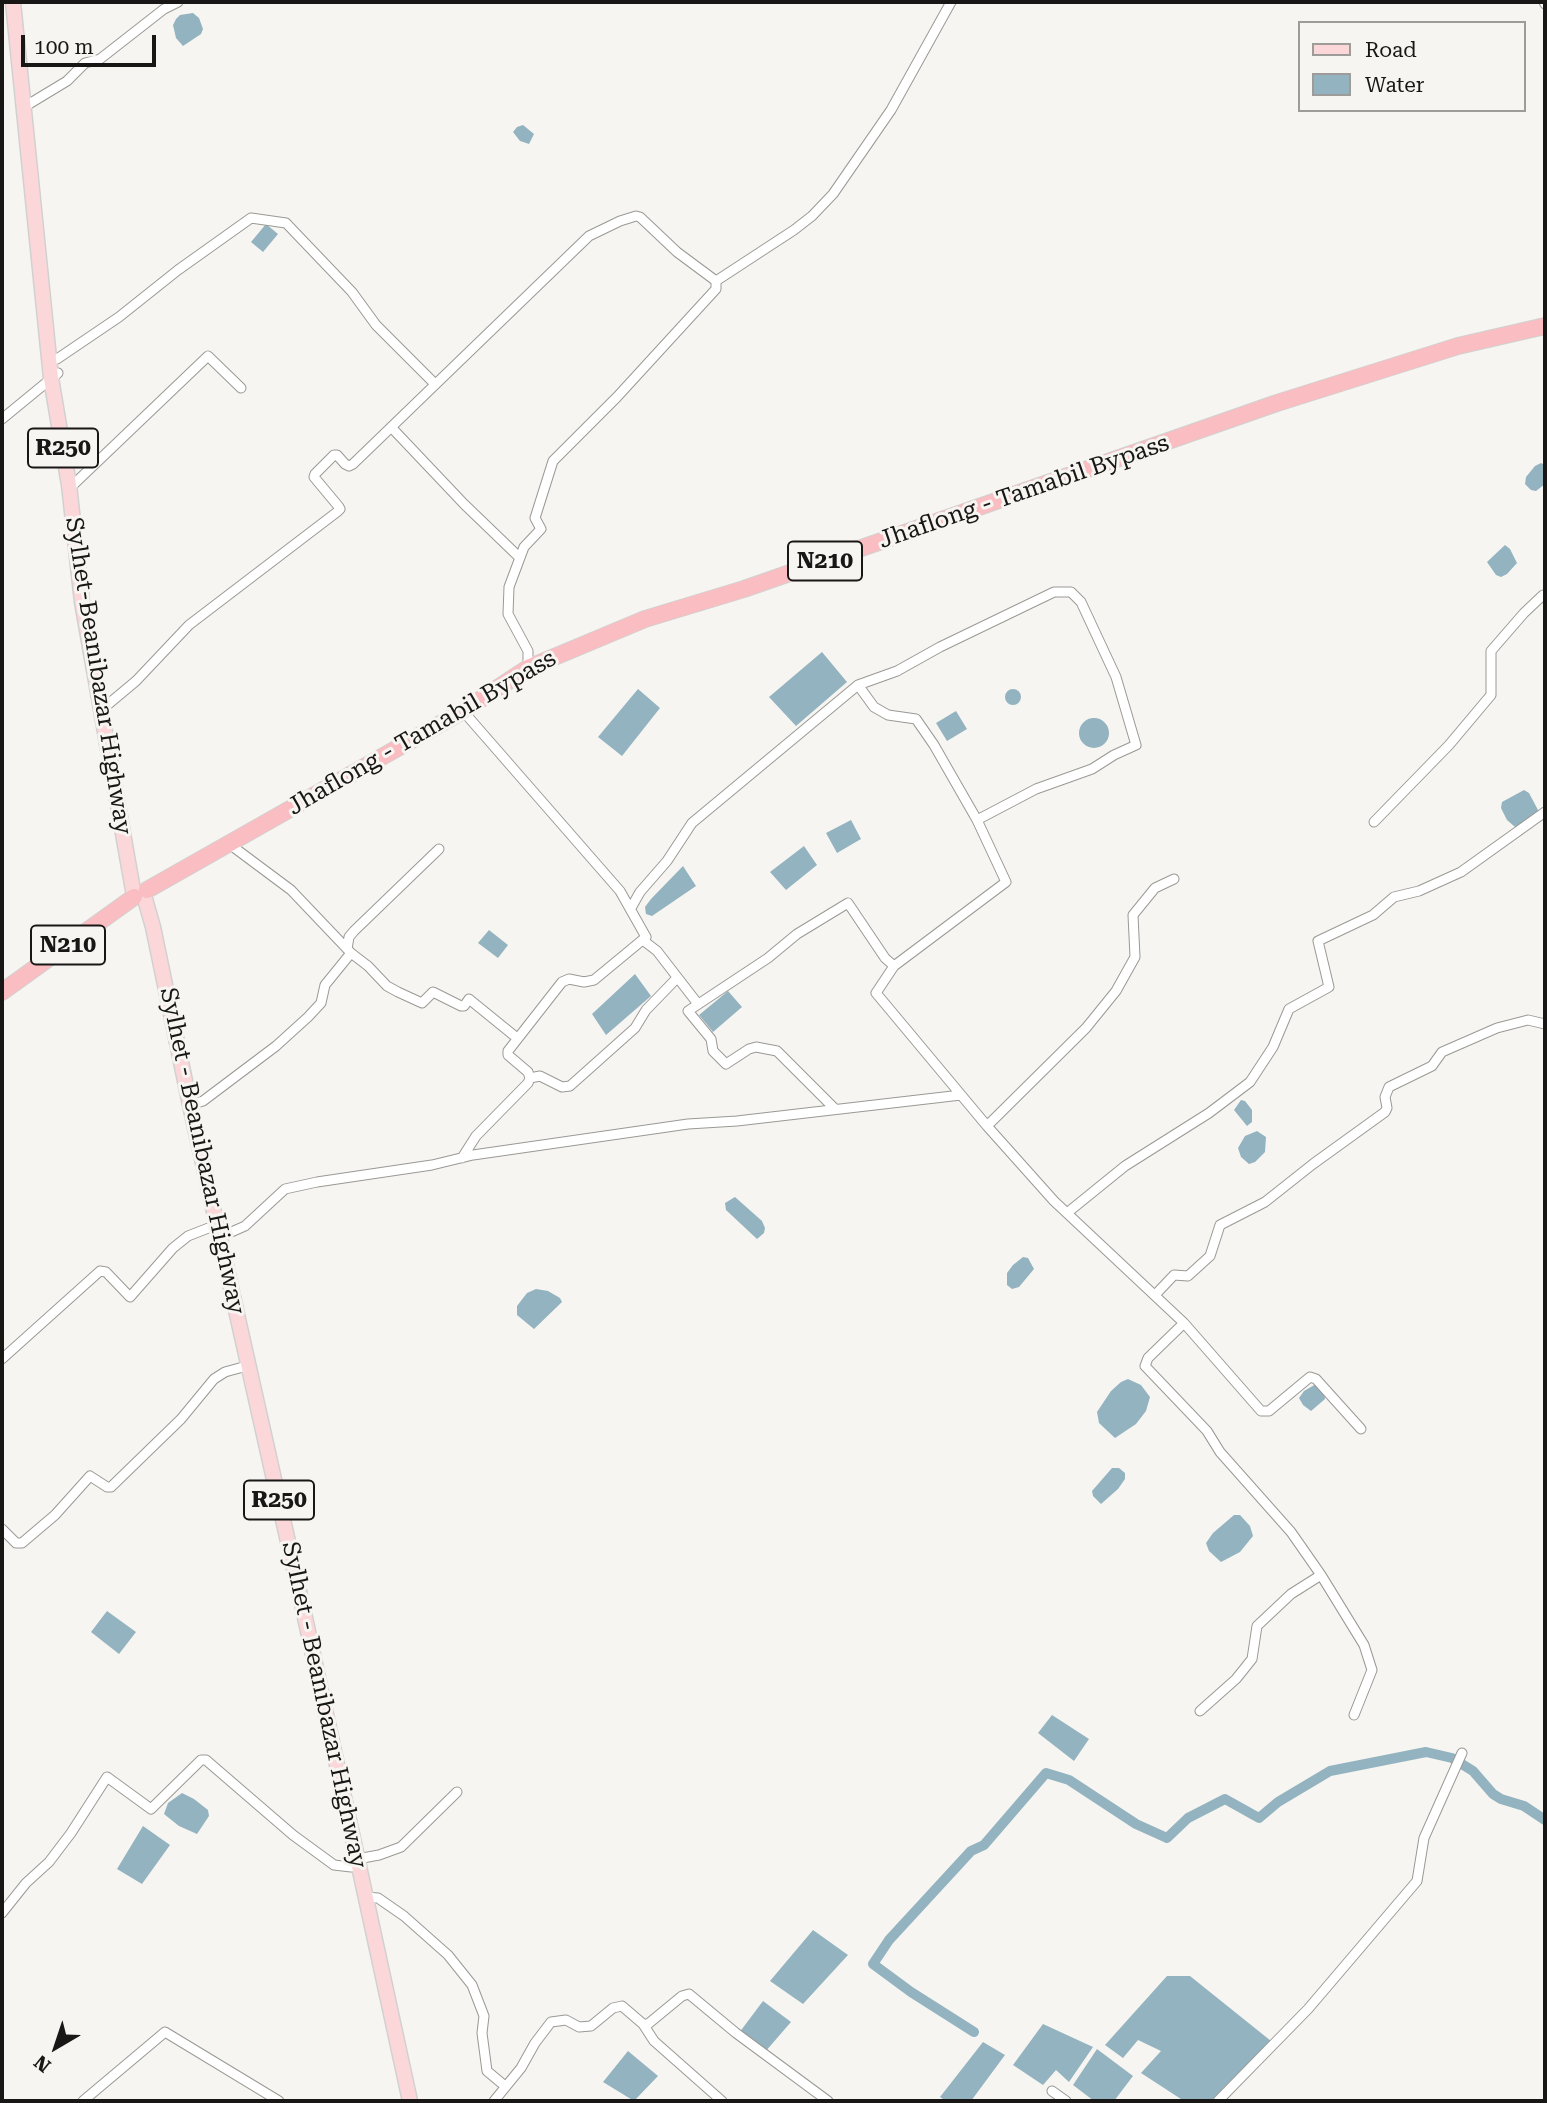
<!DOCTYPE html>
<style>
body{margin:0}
#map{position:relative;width:1547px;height:2103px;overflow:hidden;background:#f7f5f1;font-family:"Roboto Serif",serif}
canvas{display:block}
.frame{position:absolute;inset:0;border:4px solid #181716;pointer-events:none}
.legend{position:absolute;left:1298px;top:21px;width:228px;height:91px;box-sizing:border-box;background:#f7f5f1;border:2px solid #9e9c99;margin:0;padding:9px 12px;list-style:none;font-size:21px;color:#181716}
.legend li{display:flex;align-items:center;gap:14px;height:35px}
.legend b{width:35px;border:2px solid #9e9c99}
.north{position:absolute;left:21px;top:2012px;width:70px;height:70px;-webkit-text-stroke:5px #f7f5f1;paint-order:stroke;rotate:219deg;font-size:19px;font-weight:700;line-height:28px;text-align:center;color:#181716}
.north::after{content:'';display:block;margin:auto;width:24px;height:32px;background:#181716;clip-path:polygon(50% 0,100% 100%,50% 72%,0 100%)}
.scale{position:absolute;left:21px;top:35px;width:135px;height:32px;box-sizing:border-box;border:4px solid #181716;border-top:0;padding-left:9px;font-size:21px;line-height:24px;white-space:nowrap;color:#181716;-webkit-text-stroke:5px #f7f5f1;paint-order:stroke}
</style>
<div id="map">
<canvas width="1547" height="2103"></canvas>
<div class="frame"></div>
<ul class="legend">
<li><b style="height:9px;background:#fcd7da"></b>Road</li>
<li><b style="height:19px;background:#92b3bf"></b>Water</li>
</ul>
<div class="north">N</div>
<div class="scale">100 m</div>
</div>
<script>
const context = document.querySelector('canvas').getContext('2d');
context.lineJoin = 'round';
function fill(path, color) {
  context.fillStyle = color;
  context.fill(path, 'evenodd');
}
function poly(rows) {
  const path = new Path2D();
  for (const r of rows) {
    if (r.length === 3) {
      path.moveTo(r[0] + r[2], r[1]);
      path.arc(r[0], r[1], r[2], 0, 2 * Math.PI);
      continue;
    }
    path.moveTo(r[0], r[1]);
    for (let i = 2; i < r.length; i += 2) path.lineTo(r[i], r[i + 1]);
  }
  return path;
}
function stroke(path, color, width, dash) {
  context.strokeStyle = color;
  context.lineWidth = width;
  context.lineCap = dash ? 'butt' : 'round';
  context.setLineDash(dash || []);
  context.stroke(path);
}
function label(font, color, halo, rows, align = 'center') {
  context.font = font + ' "Roboto Serif",serif';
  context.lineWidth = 6;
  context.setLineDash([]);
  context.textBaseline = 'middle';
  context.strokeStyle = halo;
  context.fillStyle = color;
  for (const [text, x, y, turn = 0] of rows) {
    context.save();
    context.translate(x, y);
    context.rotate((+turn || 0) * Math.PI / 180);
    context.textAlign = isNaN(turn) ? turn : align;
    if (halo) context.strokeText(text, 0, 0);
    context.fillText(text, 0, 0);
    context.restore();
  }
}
const water = poly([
 [193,13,199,18,203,29,201,34,183,46,176,38,173,25,176,19,180,15],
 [523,125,534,134,529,144,520,141,513,132,517,127],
 [266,224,278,234,263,252,251,242],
 [1541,463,1545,465,1545,484,1536,491,1531,490,1525,484,1526,477,1535,466],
 [1505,545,1510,549,1517,563,1507,574,1501,577,1496,575,1487,562],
 [822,652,847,682,796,726,769,697],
 [1013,697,8],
 [638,689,660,708,622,756,598,737],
 [956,711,967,729,947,741,936,723],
 [1094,733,15],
 [1524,790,1529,793,1538,810,1536,814,1515,827,1507,820,1501,808,1502,802],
 [851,820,861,839,837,853,826,833],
 [804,846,817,865,786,890,770,872],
 [683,866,696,886,652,916,646,914,645,907,651,899],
 [489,930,508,945,498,958,478,943],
 [635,974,651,996,606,1035,592,1014],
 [728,991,742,1007,713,1032,699,1015],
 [1241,1100,1245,1101,1252,1110,1252,1122,1247,1126,1234,1110],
 [1257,1131,1266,1137,1265,1152,1255,1162,1249,1164,1241,1157,1238,1148,1245,1136],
 [735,1197,762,1221,765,1228,764,1233,757,1239,726,1210,725,1203],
 [1023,1257,1028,1258,1034,1269,1019,1287,1012,1289,1007,1285,1007,1273,1013,1265],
 [536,1289,548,1291,560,1298,562,1302,534,1329,517,1315,517,1306,527,1293],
 [1128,1379,1141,1385,1150,1397,1146,1411,1136,1424,1115,1438,1099,1423,1097,1412,1111,1391,1121,1382],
 [1316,1384,1324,1393,1325,1399,1311,1411,1303,1405,1299,1398,1304,1391],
 [1112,1468,1119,1468,1125,1473,1125,1479,1118,1489,1101,1504,1093,1496,1092,1491],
 [1234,1515,1240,1515,1250,1526,1253,1536,1240,1552,1221,1562,1209,1551,1206,1543,1213,1533],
 [107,1611,136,1632,119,1654,91,1632],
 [1052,1715,1089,1739,1074,1761,1038,1733],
 [182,1793,194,1799,208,1810,209,1816,197,1834,179,1826,164,1814,168,1803],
 [143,1826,170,1845,142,1884,117,1869],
 [813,1930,848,1955,803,2004,770,1981],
 [1167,1976,1190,1976,1271,2041,1213,2101,1184,2101,1141,2073,1161,2051,1138,2040,1123,2058,1105,2045],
 [763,2001,791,2022,765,2052,739,2033],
 [1043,2024,1093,2047,1069,2082,1056,2070,1043,2085,1013,2065],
 [983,2042,1005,2055,971,2101,946,2101,940,2097],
 [1097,2049,1133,2076,1114,2101,1094,2101,1073,2085],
 [628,2051,658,2076,634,2101,603,2082]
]);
const canal = poly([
 [974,2032,911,1992,873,1964,889,1940,971,1851,984,1845,1046,1773,1069,1780,1136,1824,1167,1838,1188,1818,1225,1799,1259,1818,1278,1802,1330,1771,1426,1752,1452,1758,1473,1771,1493,1794,1501,1799,1524,1806,1545,1820]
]);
const street = poly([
 [1544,2,1545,4],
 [29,104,67,81,85,63,100,59,164,9,178,2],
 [57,359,119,317,178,270,251,218,286,223,352,292,376,325,435,384],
 [2,419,58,373],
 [391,427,464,504,519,557],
 [74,484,208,356,241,388],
 [528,668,528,651,508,614,509,587,524,547,541,529,535,518,553,461,617,397,716,289,716,281],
 [858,685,874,707,888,715,916,719,934,745,977,820,1006,882,894,966,876,993,987,1126,1054,1201,1184,1323,1261,1411,1269,1411,1310,1377,1316,1379,1361,1429],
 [106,706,136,681,189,625,337,512,340,509,339,507,314,477,315,474,334,455,337,455,345,464,349,466,353,464,589,236,620,221,636,216,640,217,677,252,716,281,794,230,812,216,833,194,891,110,951,2],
 [1374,822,1449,745,1491,695,1491,651,1524,613,1543,595,1545,597],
 [631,908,640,892,667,861,692,823,858,685,897,671,940,647,1054,592,1071,592,1081,602,1116,677,1136,745,1114,755,1092,769,1036,789,977,820],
 [644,941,657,951,698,1004],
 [347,949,349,937,354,931,439,849],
 [351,953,368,966,387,986,398,992,422,1003,433,992,461,1006,464,1006,469,999,517,1038],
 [530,1078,540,1076,562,1087,570,1086,635,1028,646,1010,677,978],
 [190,1105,203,1101,276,1046,308,1017,321,1003,325,985,351,953,291,890,228,843],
 [835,1109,777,1051,756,1047,749,1049,726,1064,713,1051,711,1039,688,1011,768,958,797,934,848,903,885,958,894,966],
 [987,1126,1086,1028,1116,991,1135,957,1133,915,1155,888,1174,879],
 [462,1158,476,1136,528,1083,530,1078,528,1072,508,1055,508,1051,562,982,569,979,584,982,594,980,646,937,620,891,463,711],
 [1067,1213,1125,1166,1209,1113,1250,1082,1273,1047,1289,1009,1329,987,1318,941,1373,915,1394,897,1419,891,1461,872,1545,812],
 [220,1237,245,1226,285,1189,317,1182,432,1165,473,1155,688,1124,737,1121,961,1095],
 [1155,1295,1174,1275,1188,1276,1210,1256,1220,1225,1265,1202,1313,1164,1385,1112,1387,1108,1385,1097,1389,1087,1432,1066,1442,1052,1497,1028,1528,1020,1545,1024],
 [1184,1323,1148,1358,1145,1366,1207,1431,1220,1452,1291,1532,1321,1575,1364,1645,1372,1670,1354,1715],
 [2,1359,100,1271,106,1272,130,1297,173,1248,188,1236,211,1227],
 [2,1529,16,1543,22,1543,55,1515,90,1476,107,1487,111,1487,181,1419,214,1379,225,1372,243,1367],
 [1200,1711,1236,1679,1252,1659,1257,1626,1291,1594,1321,1575],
 [357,1859,379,1855,401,1847,457,1792],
 [366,1897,378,1898,404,1916,448,1955,472,1985,484,2016,482,2033,487,2071,505,2086],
 [2,1913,26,1883,49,1862,71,1833,107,1777,151,1809,201,1760,206,1760,293,1835,334,1865,351,1867],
 [643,2024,654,2041,722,2101],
 [1052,2091,1066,2101],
 [83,2101,165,2032,279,2101],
 [494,2101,521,2068,535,2043,551,2022,566,2020,579,2027,591,2026,613,2008,622,2006,643,2024,648,2024,682,1996,689,1994,736,2033,828,2101],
 [1218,2101,1308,2009,1417,1881,1424,1838,1462,1753]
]);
const primary = poly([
 [13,2,51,378,69,485,82,602,133,890],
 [145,899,153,927,190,1105,304,1613,410,2101]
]);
const highway = poly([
 [147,890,463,711,528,668,645,619,744,589,1277,403,1458,346,1545,326],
 [2,992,134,897]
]);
const shields = [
 [63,448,70],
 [825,561,74],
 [68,945,74],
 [279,1500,70]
];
const shieldNames = [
 ["R250",63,448],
 ["N210",825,561],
 ["N210",68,945],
 ["R250",279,1500]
];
const streetNames = [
 ["Jhaflong - Tamabil Bypass",1024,492,-19],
 ["Sylhet-Beanibazar Highway",98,676,81],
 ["Jhaflong - Tamabil Bypass",422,733,-30],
 ["Sylhet - Beanibazar Highway",202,1151,78],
 ["Sylhet - Beanibazar Highway",324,1705,78]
];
fill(water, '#92b3bf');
stroke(canal, '#92b3bf', 10);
stroke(street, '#9a9995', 11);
stroke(primary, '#d1d1d0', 17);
stroke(highway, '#d1d1d0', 18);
stroke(street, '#fff', 9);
stroke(primary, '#fcd7da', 14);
stroke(highway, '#fabdc1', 16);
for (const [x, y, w] of shields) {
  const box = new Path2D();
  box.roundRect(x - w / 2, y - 19.5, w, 39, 5);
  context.fillStyle = '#f7f5f1';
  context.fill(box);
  stroke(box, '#181716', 2);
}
label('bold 23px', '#181716', null, shieldNames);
label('24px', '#181716', '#f7f5f1', streetNames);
</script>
